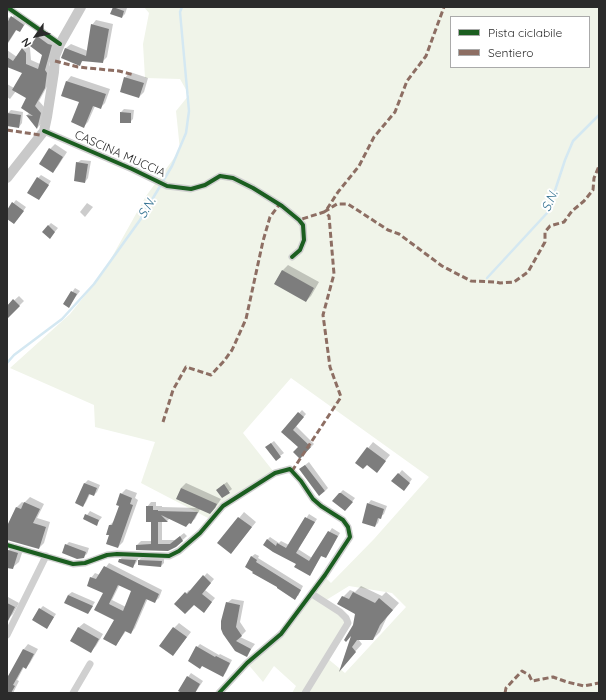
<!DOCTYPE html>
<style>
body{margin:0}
#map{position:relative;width:606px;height:700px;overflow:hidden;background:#fff;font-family:Quicksand,sans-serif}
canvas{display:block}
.frame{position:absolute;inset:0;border:8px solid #2b2b2b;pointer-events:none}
.legend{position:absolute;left:450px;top:16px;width:140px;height:52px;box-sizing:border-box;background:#fff;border:1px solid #aaa;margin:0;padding:5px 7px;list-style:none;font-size:12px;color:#2b2b2b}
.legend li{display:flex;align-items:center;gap:8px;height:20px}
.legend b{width:20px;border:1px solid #aaa}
.north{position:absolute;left:16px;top:16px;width:40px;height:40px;-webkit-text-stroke:3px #fff;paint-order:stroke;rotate:236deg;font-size:11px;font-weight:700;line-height:16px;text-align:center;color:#2b2b2b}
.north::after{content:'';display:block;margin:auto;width:14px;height:18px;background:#2b2b2b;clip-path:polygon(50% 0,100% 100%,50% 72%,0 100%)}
</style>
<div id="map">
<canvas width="606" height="700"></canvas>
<div class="frame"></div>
<ul class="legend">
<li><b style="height:5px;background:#1b5e20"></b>Pista ciclabile</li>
<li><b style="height:5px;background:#8d6e63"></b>Sentiero</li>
</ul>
<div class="north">N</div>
</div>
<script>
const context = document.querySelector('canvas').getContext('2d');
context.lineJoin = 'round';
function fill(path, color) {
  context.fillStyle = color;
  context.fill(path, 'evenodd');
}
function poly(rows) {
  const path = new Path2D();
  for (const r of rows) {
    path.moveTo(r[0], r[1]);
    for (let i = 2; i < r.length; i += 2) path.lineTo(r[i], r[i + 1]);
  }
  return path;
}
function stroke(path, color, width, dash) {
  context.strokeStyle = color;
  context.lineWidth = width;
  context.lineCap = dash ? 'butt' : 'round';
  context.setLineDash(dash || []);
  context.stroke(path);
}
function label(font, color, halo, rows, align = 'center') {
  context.font = font + ' Quicksand,sans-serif';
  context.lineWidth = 4;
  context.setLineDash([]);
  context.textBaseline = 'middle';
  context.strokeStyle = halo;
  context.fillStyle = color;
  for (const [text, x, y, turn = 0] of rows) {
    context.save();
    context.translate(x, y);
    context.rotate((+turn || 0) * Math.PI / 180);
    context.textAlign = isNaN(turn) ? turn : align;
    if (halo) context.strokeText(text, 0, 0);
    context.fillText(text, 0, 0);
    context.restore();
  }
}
const green = poly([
 [144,7,599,7,599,693,292,693,296,686,274,666,263,682,247,663,281,636,325,577,331,583,374,539,429,477,291,378,243,433,273,471,208,518,141,483,155,442,95,427,94,405,10,368,70,314,103,273,146,196,180,150,176,111,189,95,180,79,145,78,143,44,149,13],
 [451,17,589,17,589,67,451,67],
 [349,586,392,593,406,607,345,673,327,658,348,623,340,612,323,602]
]);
const shadow = poly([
 [114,7,127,8,125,14,122,17,113,8],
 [18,11,29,19,20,31,17,29,7,45,7,19,9,17,11,19],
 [96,20,113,24,107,57,102,62,84,60,79,64,63,57,66,48,71,44,88,51,92,25],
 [42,32,56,41,49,65,51,68,49,83,39,101,45,108,42,123,37,128,27,115,30,112,28,98,16,91,10,99,7,97,7,84,14,88,23,73,7,66,7,50,17,57,27,44,30,48,31,60,40,64,43,55,31,46],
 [130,72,148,78,144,92,139,97,125,78],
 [71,76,110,89,105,103,100,108,95,106,88,122,83,127,81,101,62,95,67,81],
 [124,109,134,110,133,119,130,122,121,112],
 [11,110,23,112,22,123,19,127,7,125,8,113],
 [55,144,67,152,58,166,53,172,50,149],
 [81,160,91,161,88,178,85,182,77,163],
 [41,175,51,181,39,199,38,178],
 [16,200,26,207,17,220,7,218,7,211],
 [87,203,93,207,85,217,80,212],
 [51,223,58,228,53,234,48,226],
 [288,265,319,282,311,296,306,301,275,283,283,270],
 [75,288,80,291,68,307,64,304],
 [19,296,24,301,7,318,7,304,9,305],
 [302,410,306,414,296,426,314,444,300,458,300,447,282,432],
 [274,441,284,453,276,459,270,444],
 [373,442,390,455,377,471,367,464,356,463],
 [309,462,328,488,325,491,300,469],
 [402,470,412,479,407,486,393,481],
 [88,480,100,485,97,492,94,495,90,494,86,502,83,506,85,483],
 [227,482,232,489,222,497,220,487],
 [186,483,221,499,215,508,200,509,195,519,186,526,170,518,167,521,162,521,162,540,175,540,184,533,187,536,176,546,137,545,141,541,152,541,152,521,147,507,151,502,156,502,156,506,162,506,162,507,199,508,181,488],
 [126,489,137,493,135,498,138,500,123,542,118,547,110,535,110,525,114,521,120,506,121,494],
 [343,490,355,498,348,507,339,494],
 [30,497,44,504,37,518,50,522,44,543,39,548,7,539,7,528,17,507,22,502,24,503],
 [371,500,387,506,384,514,380,517,378,523,375,526,368,504],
 [90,511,102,517,96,525,84,519],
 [244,512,256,522,231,553,219,543],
 [309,514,317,519,298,549,312,558,332,528,340,533,328,554,325,557,322,555,312,571,297,563,267,540,270,537,279,543,281,541,289,545],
 [69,542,89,548,87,554,83,557,66,545],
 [15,544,24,547,19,562,12,568,7,567,7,552],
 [255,554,259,556,258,558,303,586,298,596,254,573,251,557],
 [123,556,139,557,136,563,133,566,120,560],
 [142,557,164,558,164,563,161,566,139,560],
 [109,563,162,590,159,598,154,602,148,598,135,628,131,633,126,631,116,645,116,619,96,609,104,593,91,578,95,573,100,575],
 [120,584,132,591,126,607,112,600],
 [207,573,214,579,205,590,215,598,207,608,194,604,176,604,189,590,191,591],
 [361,586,382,596,386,592,399,603,387,617,380,632,373,639,358,639,362,644,345,663,354,633,356,613,343,597,350,590,355,592],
 [72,592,95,602,88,613,68,595],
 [8,597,19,603,13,614,9,618,7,617,7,598],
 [232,599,244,601,240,622,246,631,240,637,255,644,246,656,236,650,227,603],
 [43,606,56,614,47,628,40,609],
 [84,623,103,634,96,646,91,651,78,628],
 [179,623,191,632,173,655,174,628],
 [28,644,38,649,30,663,26,668,24,667,17,680,19,681,13,693,7,693,7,674,9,676,24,649],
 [200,644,219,655,220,654,232,660,226,672,223,676,197,647],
 [191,673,203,681,195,693,184,693,188,677]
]);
const stream = poly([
 [487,278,548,212,565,160,573,141,599,115],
 [7,363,14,355,62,319,94,284,140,220,172,166,186,133,189,111,180,12,182,7]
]);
const building = poly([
 [113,7,124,11,122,18,110,14],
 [11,16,24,25,20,32,16,30,7,44,7,23],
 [91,24,109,29,103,63,82,61,80,66,61,58,65,48,86,56],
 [37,36,48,44,52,45,45,70,47,73,45,88,35,106,41,113,37,129,26,115,33,116,21,108,26,98,12,90,22,73,7,67,7,57,13,61,22,48,26,53,26,64,38,69,42,55,30,46],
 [124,77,144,83,139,98,120,92],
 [66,81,106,94,101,109,93,106,84,128,71,122,79,102,61,96],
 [120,112,131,113,131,123,120,123],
 [7,113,21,115,19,128,7,126],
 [49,148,63,157,53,173,39,164],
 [76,162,88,164,85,183,74,181],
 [37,177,49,185,39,200,27,193],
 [12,202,24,211,14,224,7,219,7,210],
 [48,225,55,232,50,239,42,232],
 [282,270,314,288,306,302,274,284],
 [71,291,77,294,69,308,63,304],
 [13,299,20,306,7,319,7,306],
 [298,412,304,417,293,430,311,447,300,459,293,452,298,447,281,432],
 [271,443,281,457,276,461,265,447],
 [367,447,386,461,377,473,367,465,363,469,355,463],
 [305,465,325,491,319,496,299,469],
 [398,473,410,483,404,491,391,481],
 [84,483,97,488,94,496,89,494,83,507,75,503],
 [224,484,230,493,222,498,216,490],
 [181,488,217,504,215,508,210,514,176,499],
 [120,493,132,498,130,504,133,505,118,548,106,544,109,535,106,535,109,525,112,525,119,506,116,505],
 [339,493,341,493,353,502,345,511,332,501],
 [24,502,40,509,33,523,46,527,39,549,7,540,7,526,16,507,21,509],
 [367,503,384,509,381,519,378,518,375,527,362,523],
 [146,506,153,506,153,510,158,510,158,511,198,512,191,524,189,523,186,527,161,515,168,522,158,522,158,544,170,544,180,536,183,541,176,547,168,551,136,550,136,545,151,544,151,522,146,522],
 [85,514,99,520,97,526,83,519],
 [238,517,252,527,231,554,217,543],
 [305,517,315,522,296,553,309,561,328,531,338,536,326,558,321,556,310,576,294,567,296,564,273,552,263,545,267,539,276,546,277,543,286,548],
 [65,544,86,552,84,558,77,559,62,553],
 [8,550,18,553,13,569,7,568],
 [251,556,257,560,256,562,301,590,295,600,277,588,277,587,252,573,253,572,245,567],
 [119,559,135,560,136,560,133,568,118,562],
 [138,560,162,561,161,567,138,565],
 [104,566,159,594,155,603,146,599,131,634,125,631,116,646,103,639,114,620,94,610,103,593,87,586,90,577,96,579],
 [118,585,131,591,123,611,109,604],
 [203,575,211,583,202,594,212,602,204,613,194,605,185,614,174,604,185,592,187,594],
 [353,592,375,603,379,598,393,610,380,625,373,640,357,640,352,647,356,652,339,672,351,636,346,642,344,640,353,625,355,614,337,604,342,596,349,599],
 [68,595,93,606,88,614,64,603],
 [226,602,240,605,236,627,242,636,236,641,251,649,247,657,235,651,223,634,221,629,221,621],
 [7,603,15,607,7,623],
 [39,608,54,617,47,629,32,620],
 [78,627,99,639,91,653,70,641],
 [173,627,187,637,173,656,159,646],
 [196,646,215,657,216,656,230,663,223,677,202,666,200,669,188,661],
 [23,649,34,654,26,669,23,667,13,685,15,686,11,693,7,693,7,678],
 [187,676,200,684,195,693,182,693,178,691]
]);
const street = poly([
 [7,7,60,44],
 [44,131,132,169,167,186,191,189,205,185,220,176,233,178,253,188,282,206,299,220,303,225,304,240,300,250,292,257],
 [7,545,73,564,85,563,107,555,117,554,169,556,179,551,200,533,223,506,275,473,290,469,301,481,313,499,321,506,343,520,348,527,350,537,325,575,281,634,247,663,219,693],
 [7,635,46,556],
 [73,693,90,664],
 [305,693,348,623,346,618,340,612,312,594]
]);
const secondary = poly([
 [7,178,44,131,47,117,54,72,55,56,60,44,81,7]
]);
const quiet = poly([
 [55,61,78,67,119,71,134,75],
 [7,130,40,135],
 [327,209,338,192,359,166,374,137,395,112,407,81,426,56,444,7],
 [324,212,337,204,348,204,388,230,399,234,442,266,471,281,496,282,500,283,514,282,528,272,545,242,545,232,550,226,564,222,572,211,584,201,593,190,594,178,599,166],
 [163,422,173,390,186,367,211,375,224,361,232,350,246,319,263,241,270,217,279,205],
 [292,471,341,397,330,367,323,315,334,274,329,216,324,212,299,220],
 [505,693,506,688,522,671,529,675,532,681,553,677,567,682,584,686,599,683]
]);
const cycleway = poly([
 [7,7,60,44],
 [44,131,132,169,167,186,191,189,205,185,220,176,233,178,253,188,282,206,299,220,303,225,304,240,300,250,292,257],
 [7,545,73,564,85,563,107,555,117,554,169,556,179,551,200,533,223,506,275,473,290,469,301,481,313,499,321,506,343,520,348,527,350,537,325,575,281,634,247,663,219,693]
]);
const streetNames = [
 ["CASCINA MUCCIA",120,154,24]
];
const waterNames = [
 ["S.N.",550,201,-66],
 ["S.N.",147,208,-59]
];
fill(green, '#f0f4e9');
fill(shadow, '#0003');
stroke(stream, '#d4e8f2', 2.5);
fill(building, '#7d7d7d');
stroke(street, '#d0d0d0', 7);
stroke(secondary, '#c9c9c9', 10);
stroke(quiet, '#8d6e63', 3, [6, 3]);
stroke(cycleway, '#1b5e20', 4);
label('12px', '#2b2b2b', '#fff', streetNames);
label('italic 13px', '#357392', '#fff', waterNames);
</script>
